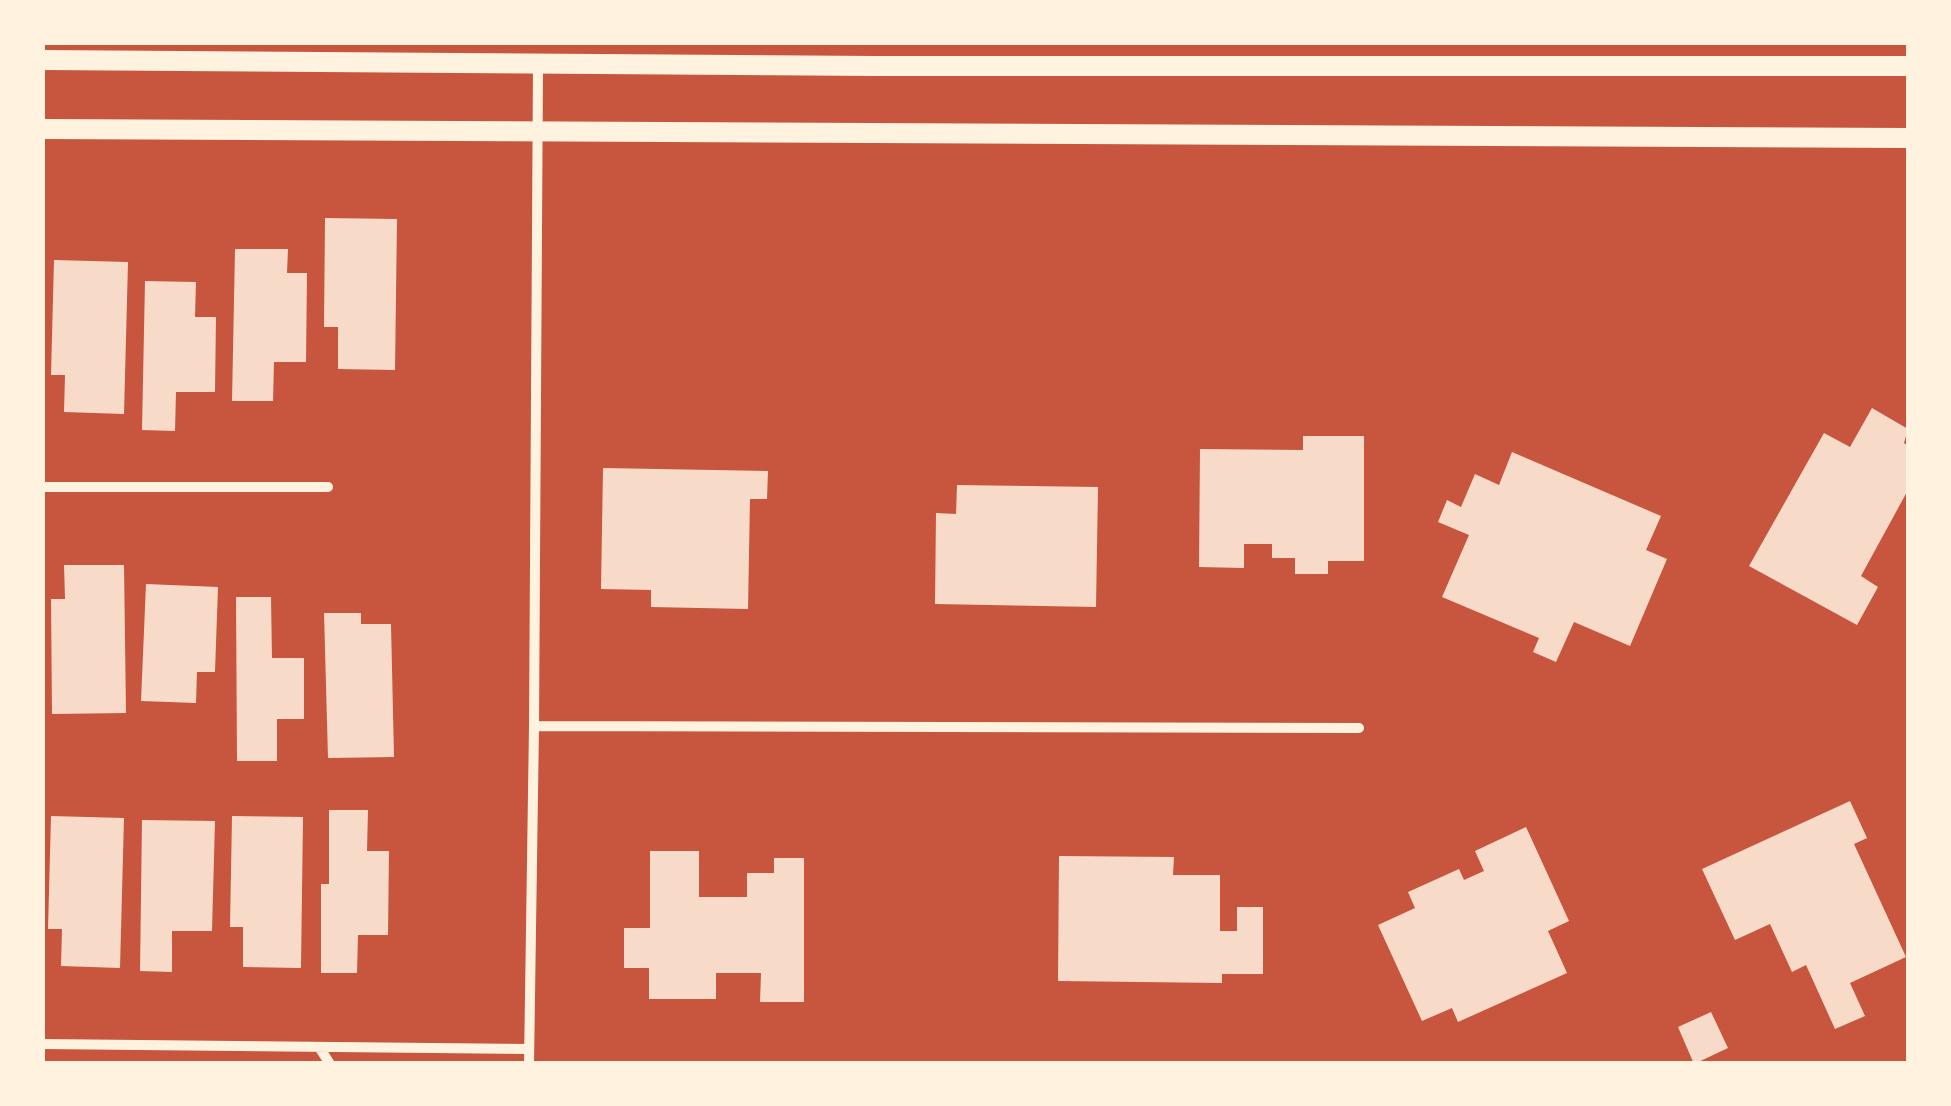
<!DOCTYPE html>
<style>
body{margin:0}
#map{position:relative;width:1951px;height:1106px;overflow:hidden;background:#c8553d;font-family:"Golos Text",sans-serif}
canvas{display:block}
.frame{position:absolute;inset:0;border:45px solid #fff3e0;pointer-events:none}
</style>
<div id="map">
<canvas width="1951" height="1106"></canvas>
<div class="frame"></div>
</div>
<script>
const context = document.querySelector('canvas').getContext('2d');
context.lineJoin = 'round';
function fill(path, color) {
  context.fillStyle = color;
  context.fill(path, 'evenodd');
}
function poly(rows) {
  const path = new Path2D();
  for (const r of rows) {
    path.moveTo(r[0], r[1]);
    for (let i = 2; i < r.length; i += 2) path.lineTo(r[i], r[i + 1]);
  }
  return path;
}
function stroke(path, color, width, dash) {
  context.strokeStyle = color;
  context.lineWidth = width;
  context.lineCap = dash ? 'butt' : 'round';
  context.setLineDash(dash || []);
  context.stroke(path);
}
const building = poly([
 [325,218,397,219,395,370,338,369,338,327,324,327],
 [235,249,288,249,287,273,307,273,306,362,274,362,273,401,232,401],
 [54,260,128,262,124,414,64,412,65,375,51,375],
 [145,281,196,282,195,317,216,317,215,392,176,392,175,431,142,430],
 [1872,408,1908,429,1904,443,1908,446,1908,490,1861,576,1878,587,1857,625,1749,566,1824,433,1850,447],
 [1303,436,1364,436,1364,561,1328,561,1328,574,1295,574,1295,558,1272,558,1272,544,1244,544,1244,568,1199,567,1200,449,1303,450],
 [1512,452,1661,516,1646,550,1667,559,1630,646,1574,622,1556,662,1533,652,1539,638,1442,597,1469,535,1438,522,1447,500,1461,507,1475,474,1499,485],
 [603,468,768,471,767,499,750,499,748,609,651,607,651,590,601,589],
 [957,485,1098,487,1096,607,935,604,936,513,956,514],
 [64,565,124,565,126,713,52,714,51,599,65,599],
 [146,584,218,587,215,672,197,672,196,703,141,701],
 [236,597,271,597,272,658,304,658,304,719,277,719,277,761,237,761],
 [324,613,361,613,361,624,391,624,394,757,328,758],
 [1850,801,1867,838,1854,844,1906,957,1850,983,1865,1016,1835,1029,1806,965,1792,972,1770,924,1735,940,1702,869],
 [329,810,368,810,367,851,389,851,388,935,358,935,357,973,321,973,321,884,329,884],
 [51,816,124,818,120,968,61,966,62,929,48,929],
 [232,816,303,817,301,968,243,967,243,927,230,927],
 [142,820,215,821,212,931,172,931,172,972,140,971],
 [1526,827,1569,921,1548,931,1567,973,1458,1022,1452,1008,1422,1021,1378,925,1415,908,1408,892,1459,869,1464,880,1484,871,1475,851],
 [650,851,699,851,699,897,747,897,747,873,774,873,774,858,804,858,804,1002,760,1002,761,973,716,973,716,999,649,999,649,968,624,968,624,928,650,928],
 [1059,856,1174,857,1173,875,1220,875,1220,931,1237,931,1237,907,1263,907,1263,974,1222,974,1222,983,1058,981],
 [1711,1012,1728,1048,1694,1064,1678,1027]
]);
const minor = poly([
 [42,487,328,487],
 [534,726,1359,728],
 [42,1044,529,1049],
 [319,1047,330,1064],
 [529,1064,534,726,538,65]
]);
const secondary = poly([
 [42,60,876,66,1908,66],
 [42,129,1908,138]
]);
fill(building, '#f7dbc8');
stroke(minor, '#fff3e0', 10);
stroke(secondary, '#fff3e0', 20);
</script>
